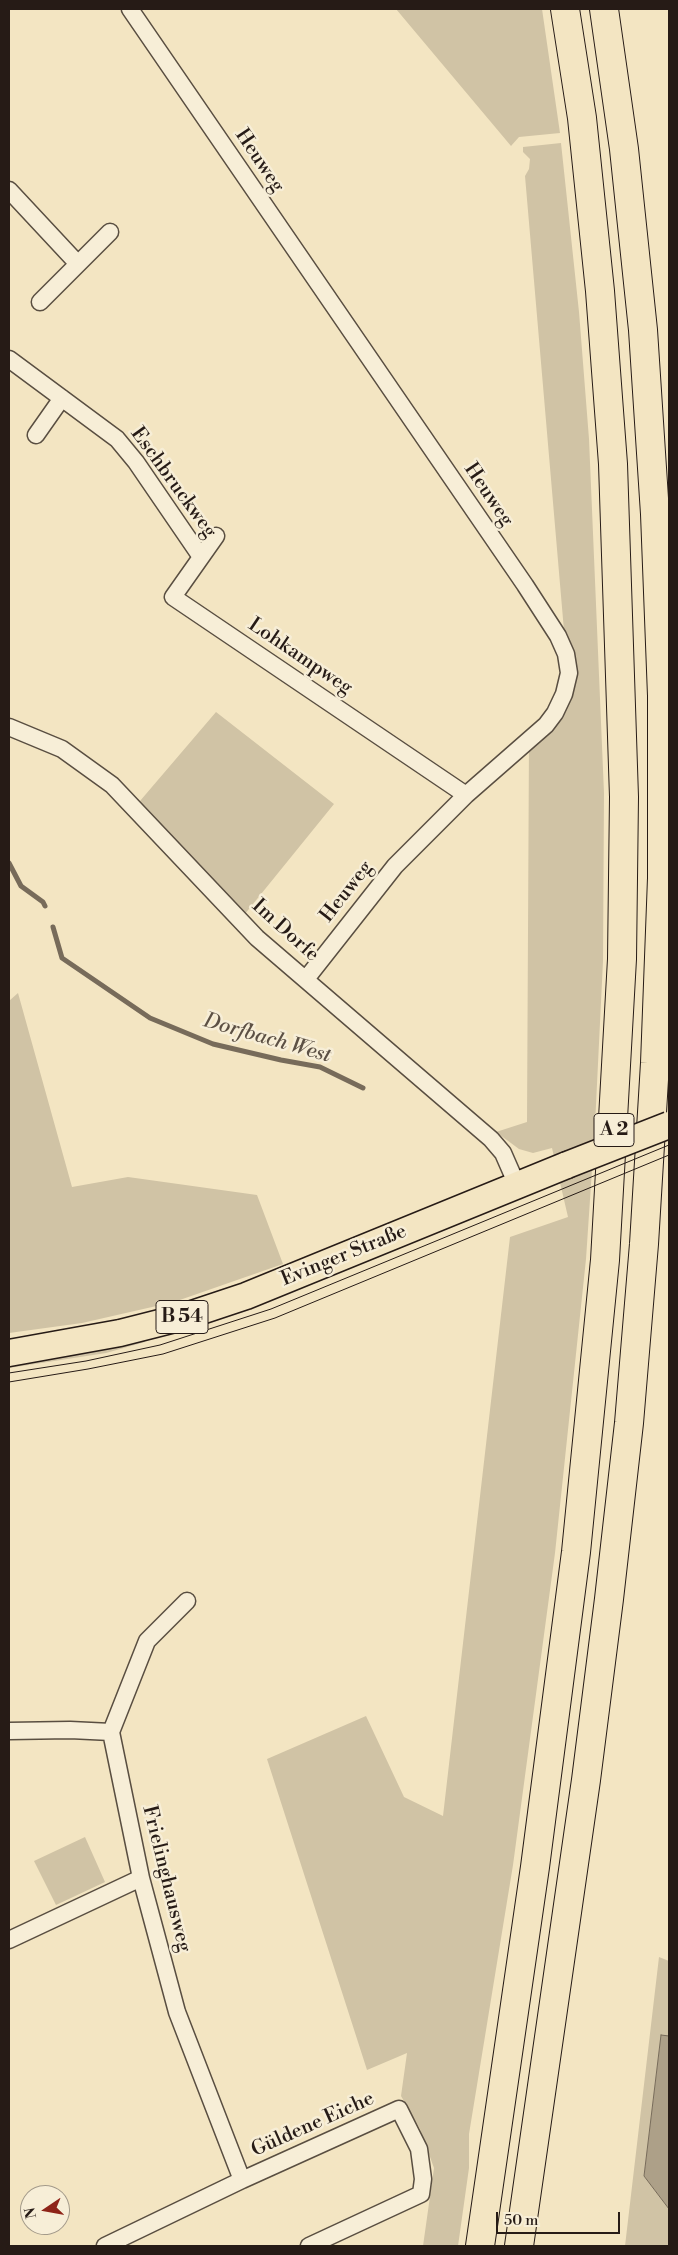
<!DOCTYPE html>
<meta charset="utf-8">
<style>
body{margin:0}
#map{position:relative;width:678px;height:2255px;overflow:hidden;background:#f3e5c2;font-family:"Libre Bodoni",serif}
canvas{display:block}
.frame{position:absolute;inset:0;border:10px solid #261b16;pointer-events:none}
.north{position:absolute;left:20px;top:2185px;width:50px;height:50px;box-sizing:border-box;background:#f7eed7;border:1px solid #a39a8a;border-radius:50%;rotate:258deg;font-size:14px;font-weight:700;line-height:20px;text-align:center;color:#261b16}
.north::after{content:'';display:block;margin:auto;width:18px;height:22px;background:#8f2418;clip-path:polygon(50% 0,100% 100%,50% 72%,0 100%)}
.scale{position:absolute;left:496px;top:2212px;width:124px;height:22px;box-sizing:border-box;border:2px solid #261b16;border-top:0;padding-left:6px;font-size:15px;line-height:18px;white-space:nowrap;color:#261b16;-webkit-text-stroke:4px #f7eed7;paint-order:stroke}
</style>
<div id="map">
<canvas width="678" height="2255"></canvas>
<div class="frame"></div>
<div class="north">N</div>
<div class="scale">50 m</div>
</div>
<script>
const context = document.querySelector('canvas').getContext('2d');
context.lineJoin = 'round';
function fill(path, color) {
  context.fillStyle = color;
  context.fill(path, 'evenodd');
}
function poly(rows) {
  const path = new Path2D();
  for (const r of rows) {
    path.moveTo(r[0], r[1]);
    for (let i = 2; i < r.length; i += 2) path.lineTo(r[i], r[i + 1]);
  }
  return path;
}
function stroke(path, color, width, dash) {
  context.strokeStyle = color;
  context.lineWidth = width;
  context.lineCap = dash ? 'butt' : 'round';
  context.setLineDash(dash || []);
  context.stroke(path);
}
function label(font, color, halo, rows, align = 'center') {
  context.font = font + ' "Libre Bodoni",serif';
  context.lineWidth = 5;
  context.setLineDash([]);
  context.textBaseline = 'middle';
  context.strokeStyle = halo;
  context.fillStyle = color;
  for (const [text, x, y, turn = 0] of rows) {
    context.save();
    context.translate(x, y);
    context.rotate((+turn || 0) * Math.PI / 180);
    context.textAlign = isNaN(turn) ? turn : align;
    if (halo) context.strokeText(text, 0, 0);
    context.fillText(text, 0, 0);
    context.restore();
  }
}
const green = poly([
 [396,9,542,9,560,133,519,137,511,146],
 [561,143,579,312,589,439,604,793,603,961,595,1125,586,1259,555,1553,513,1865,469,2134,469,2168,458,2246,423,2246,434,2168,420,2129,401,2096,407,2053,367,2070,267,1759,366,1716,404,1797,443,1816,510,1237,568,1217,552,1148,533,1153,519,1149,496,1132,527,1122,529,740,555,713,566,654,525,176,529,169,530,159,523,152,523,147],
 [216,712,334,804,240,920,134,808],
 [18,993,72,1187,128,1177,257,1195,283,1264,174,1302,82,1323,9,1333,9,1001],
 [144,1338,145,1342,106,1353,9,1368,9,1364],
 [85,1837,105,1882,56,1905,34,1861],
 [659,1957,669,1961,669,2036,661,2036,644,2176,669,2209,669,2246,625,2246]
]);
const water = poly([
 [661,2035,669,2036,669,2209,644,2176,661,2035]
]);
const stream = poly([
 [9,863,21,886,43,902,45,906],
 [53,927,62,958,150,1018,213,1044,281,1060,320,1067,363,1088]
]);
const minor = poly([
 [130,9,525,585,558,636,566,654,569,673,564,694,555,713,546,725,466,795,395,866,306,979],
 [9,190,78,264],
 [40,302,110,232],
 [9,359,117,439,136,462,201,557],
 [36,435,62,398],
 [216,536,173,597,466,795],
 [9,727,62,749,112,785,257,938,491,1139,503,1153,517,1185],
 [187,1601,147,1641,111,1732,141,1878,177,2012,242,2180],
 [9,1731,70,1730,111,1732],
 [9,1940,141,1878],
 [105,2246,242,2180,399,2109,419,2149,423,2179,421,2194,309,2246]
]);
const primary = poly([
 [9,1353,120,1333,183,1317,246,1296,567,1165]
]);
const motorway = poly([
 [480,2246,535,1867,576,1552,605,1260,622,959,624,797,613,464,600,291,582,118,565,9],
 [519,2246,586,1780,609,1599,629,1423,644,1244,655,1063,662,878,662,696,655,514,643,330,624,149,604,9]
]);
const tram = poly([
 [9,1373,86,1361,160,1345,271,1309,669,1145],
 [9,1382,88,1369,163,1354,275,1318,669,1155]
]);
const primaryBridge = poly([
 [567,1165,669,1125]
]);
const shields = [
 [614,1130,40],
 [182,1317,52]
];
const shieldNames = [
 ["A 2",614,1130],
 ["B 54",182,1317]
];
const streetNames = [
 ["Heuweg",259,161,56],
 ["Eschbruckweg",173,483,54],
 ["Heuweg",488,495,56],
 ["Lohkampweg",300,657,34],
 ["Heuweg",347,892,-52],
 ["Im Dorfe",285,931,42],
 ["Evinger Straße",344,1256,-22],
 ["Frielinghausweg",166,1879,76],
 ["Güldene Eiche",313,2125,-24]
];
const waterNames = [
 ["Dorfbach West",267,1039,16]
];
fill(green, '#d0c3a5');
fill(water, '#ada088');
stroke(water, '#776b5a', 1);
stroke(stream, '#776b5a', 5);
stroke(minor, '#594e41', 19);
stroke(primary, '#261b16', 29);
stroke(motorway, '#261b16', 30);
stroke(minor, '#f7eed7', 16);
stroke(primary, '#f3e5c2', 26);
stroke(motorway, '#f3e5c2', 28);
stroke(tram, '#261b16', 1);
stroke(primaryBridge, '#261b16', 29, []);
stroke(primaryBridge, '#f3e5c2', 26);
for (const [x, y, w] of shields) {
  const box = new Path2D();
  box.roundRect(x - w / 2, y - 16.5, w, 33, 4);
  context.fillStyle = '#f7eed7';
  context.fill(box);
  stroke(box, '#261b16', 1);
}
label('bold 19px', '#261b16', null, shieldNames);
label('20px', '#261b16', '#f7eed7', streetNames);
label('italic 21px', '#5c5044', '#f7eed7', waterNames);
</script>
